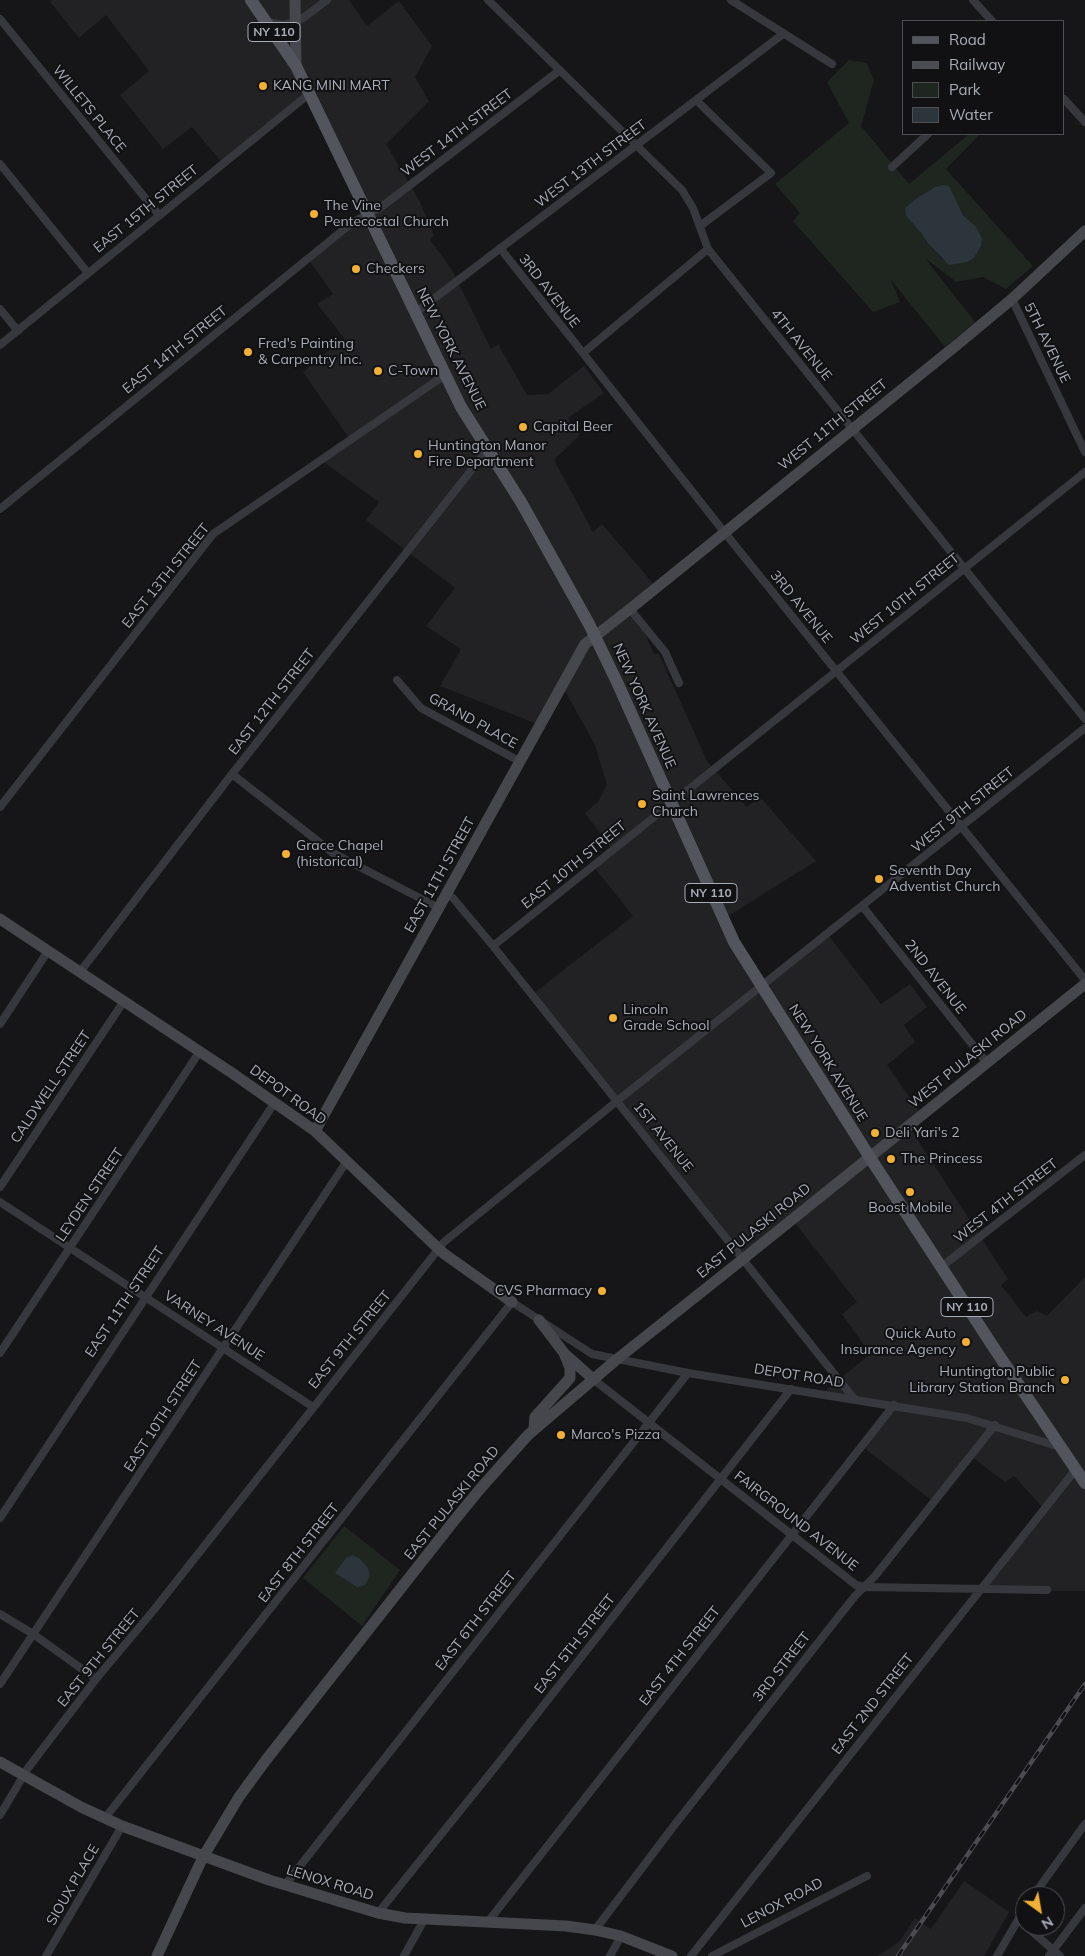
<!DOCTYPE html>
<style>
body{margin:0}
#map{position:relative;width:1085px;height:1956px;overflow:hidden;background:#161618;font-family:Mulish,sans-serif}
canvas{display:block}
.legend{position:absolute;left:902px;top:20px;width:162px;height:115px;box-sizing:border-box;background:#111113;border:1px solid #4d4f55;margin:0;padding:6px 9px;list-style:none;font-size:15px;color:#a8adb8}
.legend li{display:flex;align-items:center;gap:10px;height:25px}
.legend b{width:25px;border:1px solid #4d4f55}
.north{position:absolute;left:1015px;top:1886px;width:50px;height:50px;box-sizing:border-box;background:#111113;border:1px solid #4d4f55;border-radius:50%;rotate:148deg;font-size:14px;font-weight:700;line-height:20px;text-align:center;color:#a8adb8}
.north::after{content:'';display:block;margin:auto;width:18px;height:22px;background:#f2b134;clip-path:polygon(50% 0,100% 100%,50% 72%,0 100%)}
</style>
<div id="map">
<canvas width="1085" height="1956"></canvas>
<ul class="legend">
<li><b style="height:6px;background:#53555c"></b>Road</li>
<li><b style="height:6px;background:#4a4c52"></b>Railway</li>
<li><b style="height:14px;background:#1e261f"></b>Park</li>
<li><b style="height:14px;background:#2c353c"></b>Water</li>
</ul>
<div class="north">N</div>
</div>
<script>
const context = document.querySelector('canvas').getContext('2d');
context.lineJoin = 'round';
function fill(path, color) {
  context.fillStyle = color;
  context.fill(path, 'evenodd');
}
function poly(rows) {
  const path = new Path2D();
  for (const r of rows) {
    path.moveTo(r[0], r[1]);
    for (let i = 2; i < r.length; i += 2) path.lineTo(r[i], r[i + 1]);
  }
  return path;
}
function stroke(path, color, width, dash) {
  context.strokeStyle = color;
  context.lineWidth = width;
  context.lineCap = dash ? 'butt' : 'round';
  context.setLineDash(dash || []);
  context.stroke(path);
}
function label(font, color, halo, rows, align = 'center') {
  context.font = font + ' Mulish,sans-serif';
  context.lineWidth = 4;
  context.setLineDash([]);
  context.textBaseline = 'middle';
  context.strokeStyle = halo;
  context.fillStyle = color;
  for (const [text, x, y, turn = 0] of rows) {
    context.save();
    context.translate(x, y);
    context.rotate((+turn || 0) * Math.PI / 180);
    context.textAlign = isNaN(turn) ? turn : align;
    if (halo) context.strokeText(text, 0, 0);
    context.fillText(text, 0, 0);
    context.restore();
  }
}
const built = poly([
 [52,0,349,0,367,26,399,1,432,46,415,77,429,101,386,144,420,202,434,235,430,240,452,270,491,349,498,344,527,395,548,394,584,366,604,393,568,418,580,435,554,460,593,532,602,524,658,589,630,612,643,629,654,654,659,654,707,761,747,807,760,797,816,861,725,918,764,986,829,936,881,1004,910,984,927,1007,904,1025,915,1042,887,1065,921,1114,908,1125,1008,1279,1001,1285,1026,1317,1037,1311,1047,1316,1085,1277,1085,1591,980,1591,1043,1508,1014,1476,1005,1482,972,1457,935,1503,863,1447,895,1405,824,1392,870,1354,842,1314,857,1302,791,1218,744,1257,534,993,633,916,595,868,614,852,585,813,598,802,607,785,595,745,560,682,537,724,440,686,461,649,426,626,455,588,366,520,379,502,322,461,351,441,303,372,344,338,317,304,333,294,309,260,354,224,371,215,312,93,224,165,192,127,163,149,120,95,149,71,106,15,79,38,50,2],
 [964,1881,1009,1912,984,1956,877,1956,899,1942,915,1918,931,1929]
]);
const green = poly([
 [849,60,867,63,874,80,861,126,909,184,969,134,980,134,946,169,1033,266,1006,289,983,277,956,282,925,258,975,322,945,347,891,280,900,302,873,312,793,221,800,213,775,184,849,123,827,82],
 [935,187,956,201,981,246,974,258,968,262,955,264,943,260,927,244,922,234,906,216,905,208],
 [344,1526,400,1570,362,1626,303,1578]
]);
const water = poly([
 [943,185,949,186,963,215,976,227,982,238,981,246,974,258,968,262,949,265,928,244,922,234,906,216,905,208,916,199,935,187],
 [353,1555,360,1559,368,1568,370,1575,365,1585,357,1587,335,1573,346,1558]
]);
const street = poly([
 [488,0,682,190,693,208,708,249,1085,719],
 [731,0,832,64],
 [973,0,992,21],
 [0,19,159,215],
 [268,22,284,25,296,21,303,18,327,0],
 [1064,99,1085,122],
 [696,100,771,173,700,226],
 [0,164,88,273],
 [892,167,928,134],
 [500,248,725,533,1085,980],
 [1012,299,1085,452],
 [0,309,18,331],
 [415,313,783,34],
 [0,345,309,94],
 [583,353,708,249],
 [0,509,353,222,380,208,560,70],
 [630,609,665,652,679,683],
 [397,680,421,708,519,761],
 [232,774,333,853,439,908],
 [0,807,213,534,445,375],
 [447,894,453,898,493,946,855,1400],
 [863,907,987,1063],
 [493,946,1085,472],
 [80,972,232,774,488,449],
 [0,1024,48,951],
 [0,1187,124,1001],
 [0,1202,313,1407],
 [941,1267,1085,1155],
 [0,1353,200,1051],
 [593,1379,856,1585,865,1587,1047,1590],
 [0,1518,275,1102],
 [0,1614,33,1634,96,1679],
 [0,1684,347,1161],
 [0,1815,28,1768,96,1679,153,1611,444,1242,622,1097,1085,728],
 [105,1818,512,1302,592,1354,688,1373,967,1418,1060,1447],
 [285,1885,688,1373],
 [1033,1896,1085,1824],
 [378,1913,500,1761,791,1389],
 [487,1923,894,1405],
 [1026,1926,1060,1956],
 [595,1930,676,1823,832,1625,855,1596,875,1576,995,1425],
 [46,1956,122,1826],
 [404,1956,424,1920],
 [610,1956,621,1936],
 [691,1956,1076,1469],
 [712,1956,867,1876],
 [997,1956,1025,1908],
 [1049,1956,1085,1908]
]);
const secondary = poly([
 [295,0,296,66],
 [0,919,232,1073,315,1131,443,1253,512,1302],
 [315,1131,585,644,630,609,958,344,1012,299,1085,231],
 [539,1320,564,1353,593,1379],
 [534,1429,535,1417,570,1378,570,1368,564,1353],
 [0,1762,81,1807,122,1826,269,1880,378,1913,405,1918,566,1926,595,1930,621,1936,672,1956],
 [157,1956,203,1857,239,1797,266,1760,453,1522,480,1489,528,1435,616,1360,743,1259,1085,984]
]);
const primary = poly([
 [251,0,296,66,461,407,521,502,589,624,617,682,734,942,876,1167,996,1351,1085,1483]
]);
const rail = poly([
 [898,1956,1085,1684]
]);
const markers = [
 [263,86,5,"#f2b134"],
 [314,214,5,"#f2b134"],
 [356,269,5,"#f2b134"],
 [248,352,5,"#f2b134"],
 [378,371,5,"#f2b134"],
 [523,427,5,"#f2b134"],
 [418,454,5,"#f2b134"],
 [642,804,5,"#f2b134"],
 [286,854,5,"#f2b134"],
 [879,879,5,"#f2b134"],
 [613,1018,5,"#f2b134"],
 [875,1133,5,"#f2b134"],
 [891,1159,5,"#f2b134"],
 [910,1192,5,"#f2b134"],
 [602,1291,5,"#f2b134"],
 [966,1342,5,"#f2b134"],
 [1065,1380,5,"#f2b134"],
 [561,1435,5,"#f2b134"]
];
const shields = [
 [274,32,52],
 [711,893,52],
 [967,1307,52]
];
const shieldNames = [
 ["NY 110",274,32],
 ["NY 110",711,893],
 ["NY 110",967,1307]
];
const poiNames = [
 ["KANG MINI MART",273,86],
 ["The Vine",324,206],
 ["Pentecostal Church",324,222],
 ["Checkers",366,269],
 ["Fred's Painting",258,344],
 ["& Carpentry Inc.",258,360],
 ["C-Town",388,371],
 ["Capital Beer",533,427],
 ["Huntington Manor",428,446],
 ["Fire Department",428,462],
 ["Saint Lawrences",652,796],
 ["Church",652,812],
 ["Grace Chapel",296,846],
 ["(historical)",296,862],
 ["Seventh Day",889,871],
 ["Adventist Church",889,887],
 ["Lincoln",623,1010],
 ["Grade School",623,1026],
 ["Deli Yari's 2",885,1133],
 ["The Princess",901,1159],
 ["Boost Mobile",910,1208,"center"],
 ["CVS Pharmacy",592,1291,"right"],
 ["Quick Auto",956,1334,"right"],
 ["Insurance Agency",956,1350,"right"],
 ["Huntington Public",1055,1372,"right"],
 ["Library Station Branch",1055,1388,"right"],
 ["Marco's Pizza",571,1435]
];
const streetNames = [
 ["WILLETS PLACE",89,109,51],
 ["WEST 14TH STREET",457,133,-37],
 ["WEST 13TH STREET",591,164,-37],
 ["EAST 15TH STREET",146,209,-39],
 ["3RD AVENUE",549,291,52],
 ["5TH AVENUE",1047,343,64],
 ["4TH AVENUE",801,345,51],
 ["NEW YORK AVENUE",451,349,63],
 ["EAST 14TH STREET",175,350,-39],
 ["WEST 11TH STREET",833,425,-39],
 ["EAST 13TH STREET",166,576,-51],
 ["WEST 10TH STREET",905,599,-39],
 ["3RD AVENUE",801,607,51],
 ["EAST 12TH STREET",272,702,-52],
 ["NEW YORK AVENUE",644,706,66],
 ["GRAND PLACE",473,721,29],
 ["WEST 9TH STREET",963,810,-39],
 ["EAST 10TH STREET",574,865,-39],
 ["EAST 11TH STREET",440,875,-61],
 ["2ND AVENUE",935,977,52],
 ["WEST PULASKI ROAD",968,1059,-39],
 ["NEW YORK AVENUE",828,1063,58],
 ["CALDWELL STREET",51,1087,-56],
 ["DEPOT ROAD",288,1095,36],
 ["1ST AVENUE",663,1137,51],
 ["LEYDEN STREET",90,1195,-56],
 ["WEST 4TH STREET",1006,1201,-38],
 ["EAST PULASKI ROAD",754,1231,-39],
 ["EAST 11TH STREET",125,1302,-56],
 ["VARNEY AVENUE",214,1326,33],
 ["EAST 9TH STREET",350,1340,-51],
 ["DEPOT ROAD",799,1376,9],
 ["EAST 10TH STREET",163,1416,-57],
 ["EAST PULASKI ROAD",452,1503,-51],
 ["FAIRGROUND AVENUE",796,1521,38],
 ["EAST 8TH STREET",299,1553,-52],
 ["EAST 6TH STREET",476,1621,-52],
 ["EAST 5TH STREET",575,1644,-52],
 ["EAST 4TH STREET",680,1656,-52],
 ["EAST 9TH STREET",99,1658,-51],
 ["3RD STREET",782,1667,-52],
 ["EAST 2ND STREET",873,1704,-52],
 ["LENOX ROAD",330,1883,17],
 ["SIOUX PLACE",73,1885,-60],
 ["LENOX ROAD",782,1903,-28]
];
fill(built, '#222225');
fill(green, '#1e261f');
fill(water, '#2c353c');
stroke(street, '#37383d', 8);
stroke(secondary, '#45474d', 11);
stroke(primary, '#53555c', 12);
stroke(rail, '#4a4c52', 4.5);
stroke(rail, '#111113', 2.5, [8]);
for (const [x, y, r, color] of markers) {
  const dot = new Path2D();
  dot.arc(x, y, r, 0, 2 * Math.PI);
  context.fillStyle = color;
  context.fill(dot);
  stroke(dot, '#111113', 2);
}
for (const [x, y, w] of shields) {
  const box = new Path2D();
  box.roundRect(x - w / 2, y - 9.5, w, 19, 4);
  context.fillStyle = '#111113';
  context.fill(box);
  stroke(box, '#a8adb8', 1);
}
label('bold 12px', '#a8adb8', null, shieldNames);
label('14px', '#a8adb8', '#111113', poiNames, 'left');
label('14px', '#a8adb8', '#111113', streetNames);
</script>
